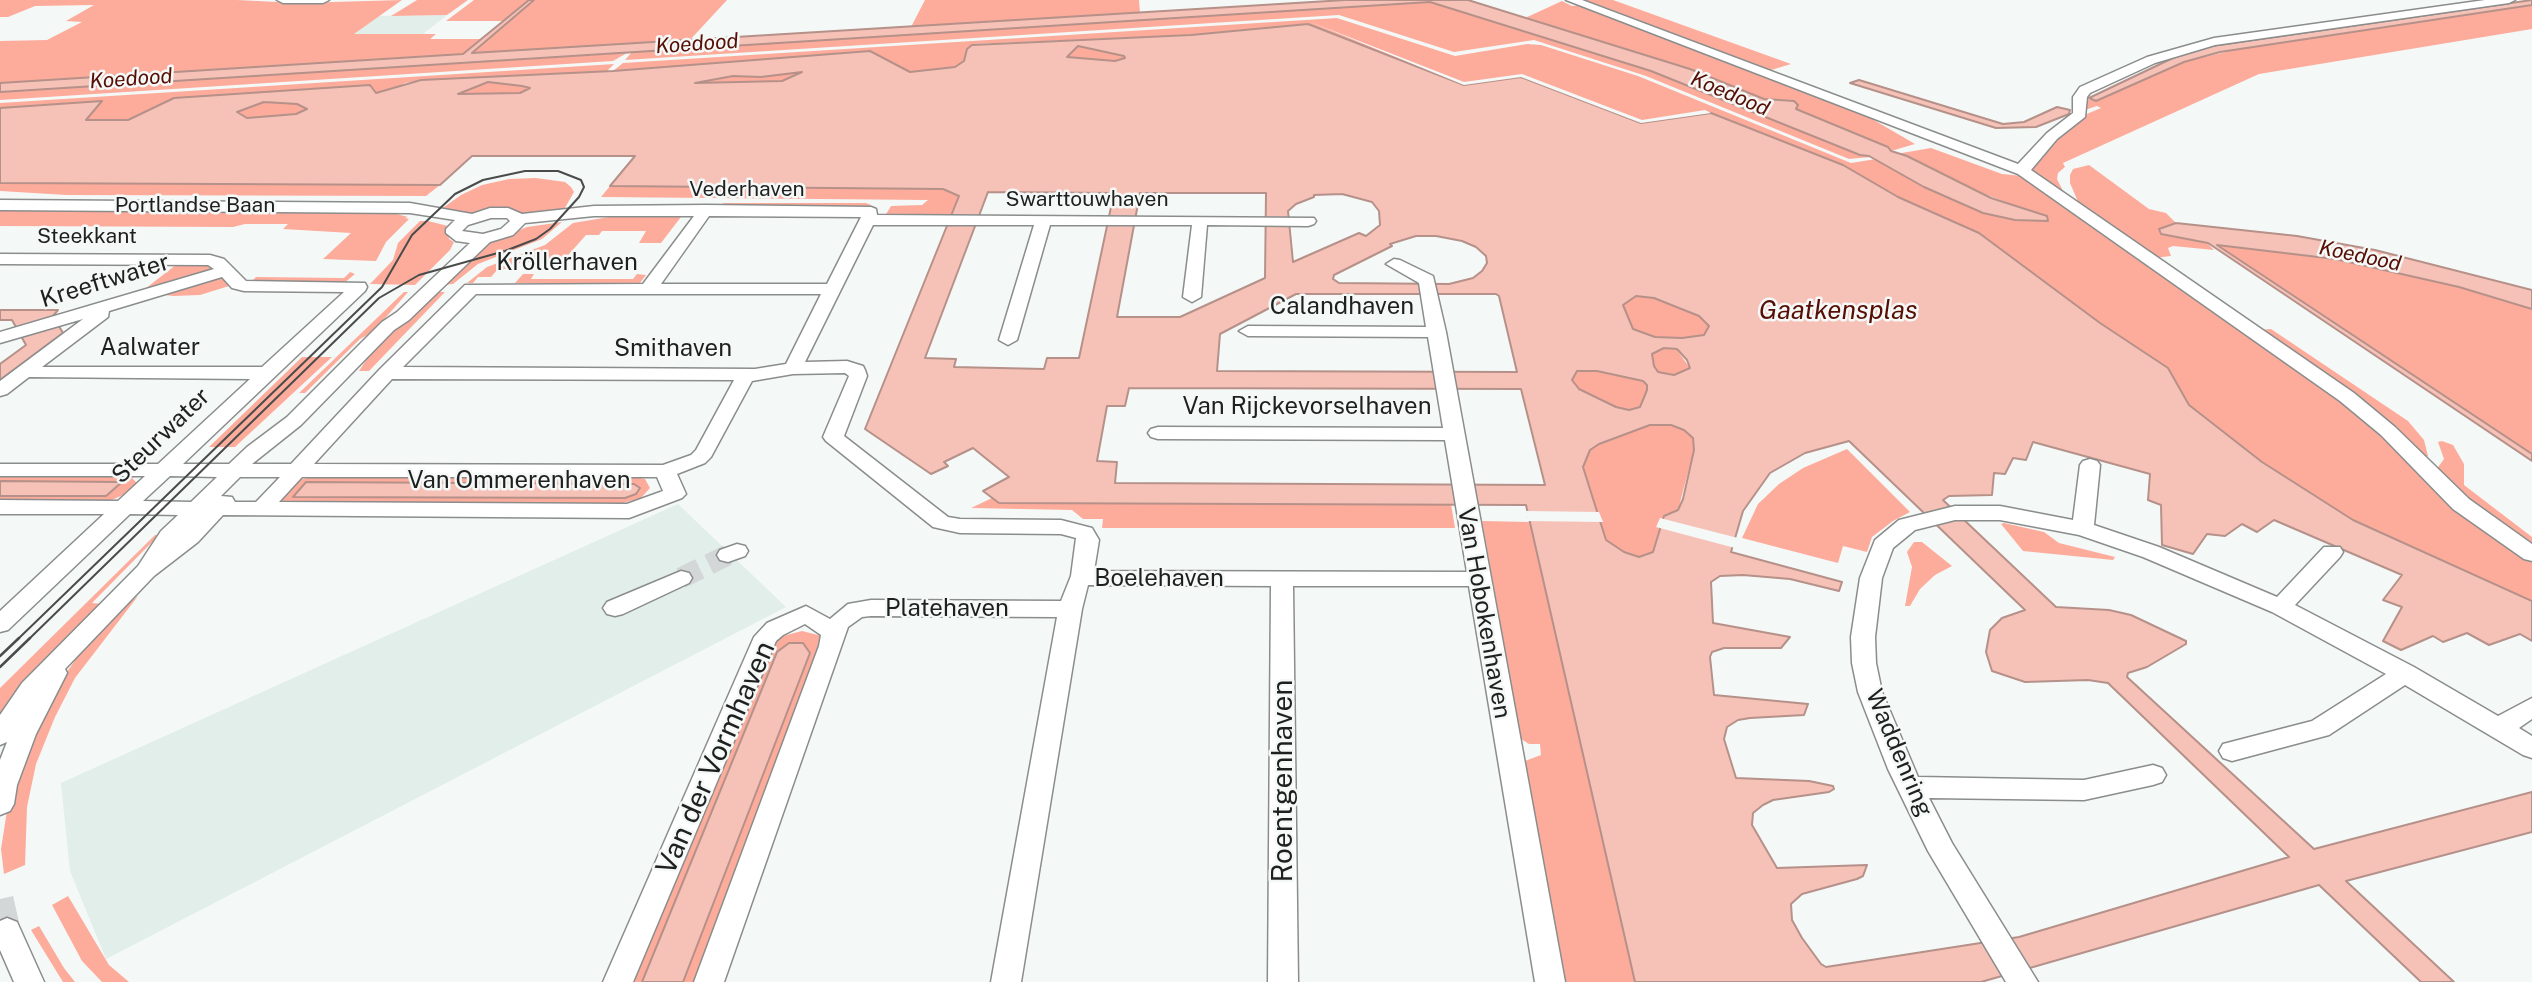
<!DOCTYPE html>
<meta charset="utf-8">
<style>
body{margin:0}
canvas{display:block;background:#f4f8f7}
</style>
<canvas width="2532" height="982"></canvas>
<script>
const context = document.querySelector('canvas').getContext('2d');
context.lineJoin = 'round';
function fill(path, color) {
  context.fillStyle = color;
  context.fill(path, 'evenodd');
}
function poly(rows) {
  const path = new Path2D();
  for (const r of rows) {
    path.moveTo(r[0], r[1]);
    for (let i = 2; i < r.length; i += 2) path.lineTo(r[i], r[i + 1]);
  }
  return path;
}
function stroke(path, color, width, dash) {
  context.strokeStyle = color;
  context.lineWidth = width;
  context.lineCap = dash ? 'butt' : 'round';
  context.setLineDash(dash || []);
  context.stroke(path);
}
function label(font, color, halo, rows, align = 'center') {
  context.font = font + ' "Public Sans",sans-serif';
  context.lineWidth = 5;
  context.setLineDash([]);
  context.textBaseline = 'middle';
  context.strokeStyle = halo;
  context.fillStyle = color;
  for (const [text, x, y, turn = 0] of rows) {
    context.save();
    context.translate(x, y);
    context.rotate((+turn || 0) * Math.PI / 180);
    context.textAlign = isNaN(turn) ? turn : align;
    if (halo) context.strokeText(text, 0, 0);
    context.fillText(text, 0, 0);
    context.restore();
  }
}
const built = poly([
 [447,15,423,34,353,34,379,16],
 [678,504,786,607,106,959,70,871,61,783]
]);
const green = poly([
 [0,0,237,0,298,3,402,0,354,34,436,34,430,39,483,39,463,55,0,83,0,41,47,40,82,22,66,21,94,5,35,6,8,17,0,17],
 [417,0,468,0,447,15,391,16],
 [474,0,529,0,504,21,446,21],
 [534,0,727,0,689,41,472,54],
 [925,0,1139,0,1140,13,911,27],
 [1577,0,1613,0,1791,64,1768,71],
 [1562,1,1572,6,1581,5,1855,109,1915,144,1891,151,1888,147,1795,109,1798,106,1787,100,1764,99,1690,69,1525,18],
 [1430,2,1651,71,1860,155,1871,157,1849,159,1646,76,1534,40,1454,52,1339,15,625,60,632,52],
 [2532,5,2532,29,2259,74,2063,163,2065,167,2058,173,2057,179,2065,195,2031,169,2058,134,2082,116,2101,108,2097,106,2085,110,2082,98,2096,101,2184,62,2247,47],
 [1337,18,1455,56,1527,44,1541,45,1638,76,1851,163,1876,159,1924,187,1983,213,2015,220,2048,220,2042,215,1978,192,1907,156,1896,154,1931,148,2002,174,2023,176,2103,231,2113,242,2339,396,2532,559,2532,601,2353,520,2262,462,2188,405,2168,368,1898,197,1843,165,1712,113,1641,123,1521,77,1464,85,1308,24,1191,35,973,44,967,50,964,61,955,67,910,72,870,51,613,71,623,63],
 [1078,46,1125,56,1125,58,1115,61,1066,58],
 [627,53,613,61,0,100,0,92],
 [614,64,607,71,421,80,405,83,391,91,376,93,370,85,174,98,128,120,85,120,101,101,0,108,0,103],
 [802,71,782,81,695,83,733,76,761,77],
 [488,82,522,86,530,87,520,93,455,95],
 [263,102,298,104,307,108,296,114,246,118,237,111],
 [2089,165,2149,209,2166,213,2176,223,2164,227,2165,235,2207,243,2214,250,2173,246,2168,248,2171,256,2154,258,2079,204,2070,183,2070,175,2073,169],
 [536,178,565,182,571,187,574,192,562,213,464,214,440,210,461,195,482,185,509,179],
 [0,183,440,185,426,196,67,195,0,191],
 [610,186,937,188,959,195,951,216,885,216,891,206,922,205,928,200,601,197],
 [724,203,866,203,871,205,870,209,713,208],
 [49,208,385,211,408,217,405,218,409,219,386,242,376,261,323,259,351,233,283,229,288,224,245,224,233,227,0,226,0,211],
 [633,213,684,213,661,243,639,243,646,231,602,231,599,235,586,235,562,262,521,262,512,269,498,269,491,277,478,277,473,283,467,283,487,267,545,245,573,223],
 [420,221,428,221,448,226,449,239,454,242,450,250,415,285,370,284,393,260,398,243],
 [562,222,542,239,478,264,453,284,440,285,478,247,527,227],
 [2221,244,2335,259,2459,287,2532,309,2532,454,2216,245],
 [177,264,212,265,229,286,200,295,173,296,141,292],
 [350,272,355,274,343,284,249,284,256,277,344,278],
 [523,274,534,274,531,279,633,279,637,274,646,275,640,283,515,283],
 [404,292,408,292,373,332,360,339,305,393,299,393],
 [433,292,445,292,369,371,359,371,372,351],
 [1636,295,1654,298,1699,316,1710,326,1704,335,1682,338,1655,337,1633,329,1623,305],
 [2271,329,2408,421,2424,440,2428,456,2423,457,2257,330],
 [1664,347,1677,350,1690,368,1674,375,1658,372,1654,366,1652,353],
 [302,357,332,357,235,447,209,447],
 [1578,371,1597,371,1643,381,1647,385,1647,390,1640,407,1629,410,1616,407,1579,389,1572,380],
 [1650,425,1671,425,1684,430,1693,438,1694,450,1678,510,1664,516,1653,552,1639,557,1624,552,1606,540,1583,467,1590,450,1599,444],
 [2442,441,2453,445,2464,464,2464,485,2532,537,2532,548,2507,532,2436,470,2444,459,2438,442],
 [1847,449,1910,512,1893,521,1872,537,1867,552,1843,546,1838,563,1742,538,1758,504,1779,484,1803,468],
 [0,474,136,475,132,478,137,483,123,495,105,503,0,503,0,496,106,496,121,482,0,481],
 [315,476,636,477,645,479,650,488,641,498,612,506,283,503,280,499,295,481],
 [307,482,634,484,640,488,636,494,625,498,294,497],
 [992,498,999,503,1451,504,1455,528,1102,528,1103,519,1083,519,1072,510,971,508],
 [1482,521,1530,522,1635,982,1566,982,1525,761,1541,755,1540,744,1529,744,1521,739],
 [2004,523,2044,532,2059,543,2115,557,2113,560,2023,551,2001,524],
 [155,535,159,535,92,603,103,604,0,725,0,688],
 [1914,542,1922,542,1952,566,1935,575,1920,589,1910,606,1905,606,1912,567,1907,552],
 [138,596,75,678,55,717,36,764,27,807,25,865,4,874,1,849,9,798,43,706,76,659,113,614],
 [802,631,822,636,825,643,699,982,683,982,810,654,803,643,776,652,642,982,628,982,766,649,779,637],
 [68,896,109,965,129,982,102,982,82,961,52,905],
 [39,926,64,968,75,982,63,982,31,930]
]);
const water = poly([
 [529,0,534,0,472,53,1345,0,1468,0,1690,69,1764,99,1794,101,1798,105,1796,109,1888,147,1891,151,1907,156,1991,198,2047,216,2048,221,2015,220,1983,213,1924,187,1869,156,1860,155,1651,71,1430,2,0,92,0,83,463,54,529,0],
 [2532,0,2532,5,2220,52,2184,62,2096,101,2089,98,2175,57,2212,46,2532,0],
 [1308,24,1464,85,1521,77,1641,123,1711,113,1843,165,1898,197,1979,233,2100,323,2168,368,2189,405,2262,462,2353,520,2532,601,2532,641,2520,634,2489,645,2467,633,2443,642,2433,636,2401,650,2383,641,2402,607,2383,600,2402,575,2274,520,2257,532,2242,524,2225,536,2207,534,2193,554,2162,545,2161,505,2148,500,2150,474,2033,442,2026,460,2013,458,2005,474,1994,473,1992,495,1949,496,1943,500,2056,607,2109,610,2131,615,2186,641,2186,644,2147,667,2128,673,2127,677,2314,849,2532,792,2532,832,2346,881,2454,982,2421,982,2319,885,1981,982,1635,982,1526,505,999,503,983,491,1009,477,973,448,944,462,948,466,931,474,865,429,959,196,943,189,610,186,635,156,472,156,440,185,0,183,0,108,102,101,86,120,128,120,174,98,370,85,376,93,421,80,613,71,870,51,910,72,955,67,964,61,967,49,972,45,1191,35,1308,24],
 [1078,46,1124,56,1125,58,1115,61,1067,57,1078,46],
 [802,72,782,81,695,83,733,76,761,77,802,72],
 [488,82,522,86,530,88,520,93,458,94,488,82],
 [264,102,297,104,307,109,296,114,247,118,237,112,264,102],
 [988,192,1114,193,1079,358,1047,358,1044,369,954,367,956,359,925,358,988,192],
 [1140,193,1266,193,1265,278,1180,317,1117,317,1140,193],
 [1342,194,1372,202,1379,211,1380,225,1366,236,1359,233,1293,262,1288,211,1296,204,1314,197,1314,195,1342,194],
 [1416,236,1436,236,1462,241,1476,247,1486,256,1487,263,1482,271,1473,278,1449,284,1339,283,1333,279,1334,275,1392,246,1390,244,1416,236],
 [1296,294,1496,294,1499,296,1517,372,1217,371,1220,334,1296,294],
 [1636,296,1654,298,1699,316,1709,326,1704,335,1682,338,1655,337,1633,329,1623,305,1636,296],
 [1664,348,1677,349,1687,360,1690,368,1674,375,1658,372,1654,366,1652,354,1664,348],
 [1577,371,1597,371,1643,381,1647,385,1647,390,1640,407,1629,410,1616,407,1579,389,1572,380,1577,371],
 [1129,388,1521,389,1545,485,1115,483,1117,462,1097,461,1107,406,1125,406,1129,388],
 [1650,425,1671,425,1684,430,1693,438,1694,450,1683,499,1678,510,1664,516,1653,552,1639,557,1624,552,1606,540,1583,467,1590,450,1599,444,1650,425],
 [1849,441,2025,610,2002,618,1990,630,1986,652,1992,671,2025,682,2088,680,2108,683,2289,857,2019,937,1826,967,1821,964,1802,938,1792,920,1791,904,1802,894,1857,879,1863,876,1867,865,1777,868,1752,825,1753,813,1763,805,1773,800,1829,792,1834,789,1833,786,1809,781,1736,778,1724,739,1727,727,1738,720,1750,718,1804,715,1808,704,1714,695,1710,657,1712,652,1724,648,1781,648,1790,637,1713,623,1711,582,1720,576,1743,575,1790,579,1839,591,1842,582,1731,552,1743,511,1770,473,1805,453,1849,441],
 [1859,80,2003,124,2024,122,2057,107,2070,110,2069,114,2036,127,1996,128,1850,83,1859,80],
 [2176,223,2297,236,2375,250,2532,290,2532,309,2459,287,2335,259,2217,245,2532,454,2532,461,2208,243,2161,234,2159,229,2176,223],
 [0,310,58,310,53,316,63,333,0,380,0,364,26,345,12,320,0,320,0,310],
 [0,481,122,482,106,496,0,496,0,481],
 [306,482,634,484,640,488,636,494,625,498,293,497,306,482],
 [789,643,803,643,810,653,683,982,642,982,777,652,789,643]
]);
const pier = poly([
 [1308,21,1464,82,1522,74,1642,120,1705,110,1711,113,1641,123,1521,77,1464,85],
 [1526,511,1599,512,1603,522,1528,521],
 [1660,518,1738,538,1735,548,1656,527]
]);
const minorTunnelFar1 = poly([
 [681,578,728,555]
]);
const minorTunnel = poly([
 [0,899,7,931]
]);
const minor = poly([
 [277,0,329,0,323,3,283,3,277,0],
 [1566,0,1582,0,2018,164,2047,133,2073,113,2073,97,2080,87,2147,57,2214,38,2485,0,2515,0,2509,3,2215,45,2155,63,2090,93,2087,97,2085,117,2057,139,2031,170,2354,393,2395,427,2469,499,2532,544,2532,561,2524,559,2453,509,2381,435,2340,401,2018,174,1566,0],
 [0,200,410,203,472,214,490,208,508,208,522,214,594,206,706,205,871,207,876,209,877,215,1314,218,1316,221,1314,224,1308,226,1207,225,1201,297,1192,302,1183,297,1192,225,1050,225,1017,340,1008,345,999,340,1034,225,873,225,805,362,847,361,863,366,865,370,867,376,844,436,948,517,960,519,1061,520,1092,528,1099,540,1094,571,1467,572,1445,440,1158,439,1151,437,1148,433,1151,429,1158,427,1443,428,1428,337,1248,336,1239,331,1248,326,1426,327,1419,283,1386,264,1394,259,1400,260,1433,276,1446,332,1565,982,1535,982,1469,586,1293,586,1298,982,1268,982,1271,586,1088,585,1082,609,1021,982,991,982,1057,617,871,616,862,617,848,627,724,982,694,982,819,646,821,635,805,624,783,635,776,641,633,982,603,982,754,637,767,623,806,606,830,619,848,604,871,600,1061,601,1071,576,1076,538,1061,534,960,533,933,527,826,441,823,437,849,376,845,373,793,374,752,381,711,457,705,463,677,474,686,494,682,498,629,518,223,515,198,542,154,576,65,669,67,673,36,734,17,785,14,804,10,811,0,815,0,760,7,742,0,745,0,715,22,683,138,566,161,531,178,515,130,514,8,630,0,632,0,611,104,514,0,514,0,500,118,501,145,476,0,476,0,464,158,464,250,379,29,377,7,394,0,396,0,381,83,319,0,343,0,332,214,269,208,265,0,264,0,254,210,255,224,259,246,281,365,283,367,287,365,291,183,464,229,464,247,447,287,417,382,322,397,312,470,243,456,241,446,233,446,229,455,220,410,213,0,210,0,200],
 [594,216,694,216,643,284,465,285,380,369,291,464,252,464,301,425,394,330,409,320,490,242,513,235,525,223,594,216],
 [709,216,861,217,827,284,661,284,709,216],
 [491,218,507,218,510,221,501,229,483,234,462,231,468,225,491,218],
 [222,277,232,288,244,291,344,292,262,367,42,367,108,317,109,311,222,277],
 [476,294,821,294,786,364,755,369,403,367,476,294],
 [392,379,734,380,696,450,691,455,663,465,314,464,392,379],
 [170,476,217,477,191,502,143,501,170,476],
 [240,477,280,477,256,502,235,502,232,497,221,496,240,477],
 [302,477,657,477,663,491,627,504,279,502,302,477],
 [2090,459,2097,461,2100,465,2094,525,2159,547,2277,597,2324,547,2340,547,2343,552,2340,557,2295,605,2414,667,2498,716,2532,698,2532,719,2519,728,2532,736,2532,758,2523,755,2405,685,2329,735,2232,761,2223,758,2219,751,2223,744,2312,721,2386,674,2272,612,2143,557,2079,535,2000,520,1955,520,1915,530,1893,548,1882,578,1875,637,1876,663,1882,692,1918,777,2084,780,2153,765,2162,768,2166,775,2162,782,2153,785,2084,800,1929,798,1952,843,2038,982,2006,982,1928,851,1888,769,1858,692,1852,663,1851,637,1860,578,1875,540,1899,520,1955,506,2000,506,2073,520,2080,465,2083,461,2090,459],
 [737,544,745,546,748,551,745,556,728,562,720,560,717,555,720,550,737,544],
 [681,571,689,573,692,578,689,583,623,614,615,616,607,614,603,608,607,602,681,571],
 [7,918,17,922,44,982,14,982,0,950,0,921,7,918]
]);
const tramFar1 = poly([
 [17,640,382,287,412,235,455,194,483,180,525,171,558,171,581,180,584,187,579,197,550,229,536,239,505,251,419,275,379,298,28,640]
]);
const tram = poly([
 [0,656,19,638],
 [0,667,30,638]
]);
const farWaternames = [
 ["Koedood",697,44,-4],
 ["Koedood",131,79,-4],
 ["Koedood",1730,94,23],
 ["Koedood",2360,256,12]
];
const farStreetnames = [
 ["Vederhaven",747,190],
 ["Swarttouwhaven",1087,200],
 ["Portlandse Baan",195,206],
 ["Steekkant",87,237]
];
const streetNames = [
 ["Kröllerhaven",567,263],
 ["Kreeftwater",105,281,-17],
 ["Calandhaven",1342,307],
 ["Aalwater",150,348],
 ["Smithaven",673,349],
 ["Van Rijckevorselhaven",1307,407],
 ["Steurwater",161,436,-44],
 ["Van Ommerenhaven",519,481],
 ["Boelehaven",1159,579],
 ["Platehaven",947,609],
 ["Van Hobokenhaven",1484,613,80],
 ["Waddenring",1899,753,67]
];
const waterNames = [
 ["Gaatkensplas",1838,311]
];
const nearStreetnames = [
 ["Van der Vormhaven",716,758,-66],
 ["Roentgenhaven",1283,781,-90]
];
fill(built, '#e1eeea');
fill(green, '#fdac9c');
fill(water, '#f6c2b7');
stroke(water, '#b59189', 2);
fill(pier, '#f4f8f7');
stroke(minorTunnelFar1, '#d4d7d7', 21, [21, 10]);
stroke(minorTunnel, '#d4d7d7', 27, [27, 13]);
stroke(minor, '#8a8d8c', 3);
fill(minor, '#fff');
stroke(tramFar1, '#4a4b4b', 2);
stroke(tram, '#4a4b4b', 2.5);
label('italic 21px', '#570e04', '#f4f8f7', farWaternames);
label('21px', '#1e1f1f', '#f4f8f7', farStreetnames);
label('24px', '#1e1f1f', '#f4f8f7', streetNames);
label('italic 26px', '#570e04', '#f4f8f7', waterNames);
label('28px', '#1e1f1f', '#f4f8f7', nearStreetnames);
</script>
